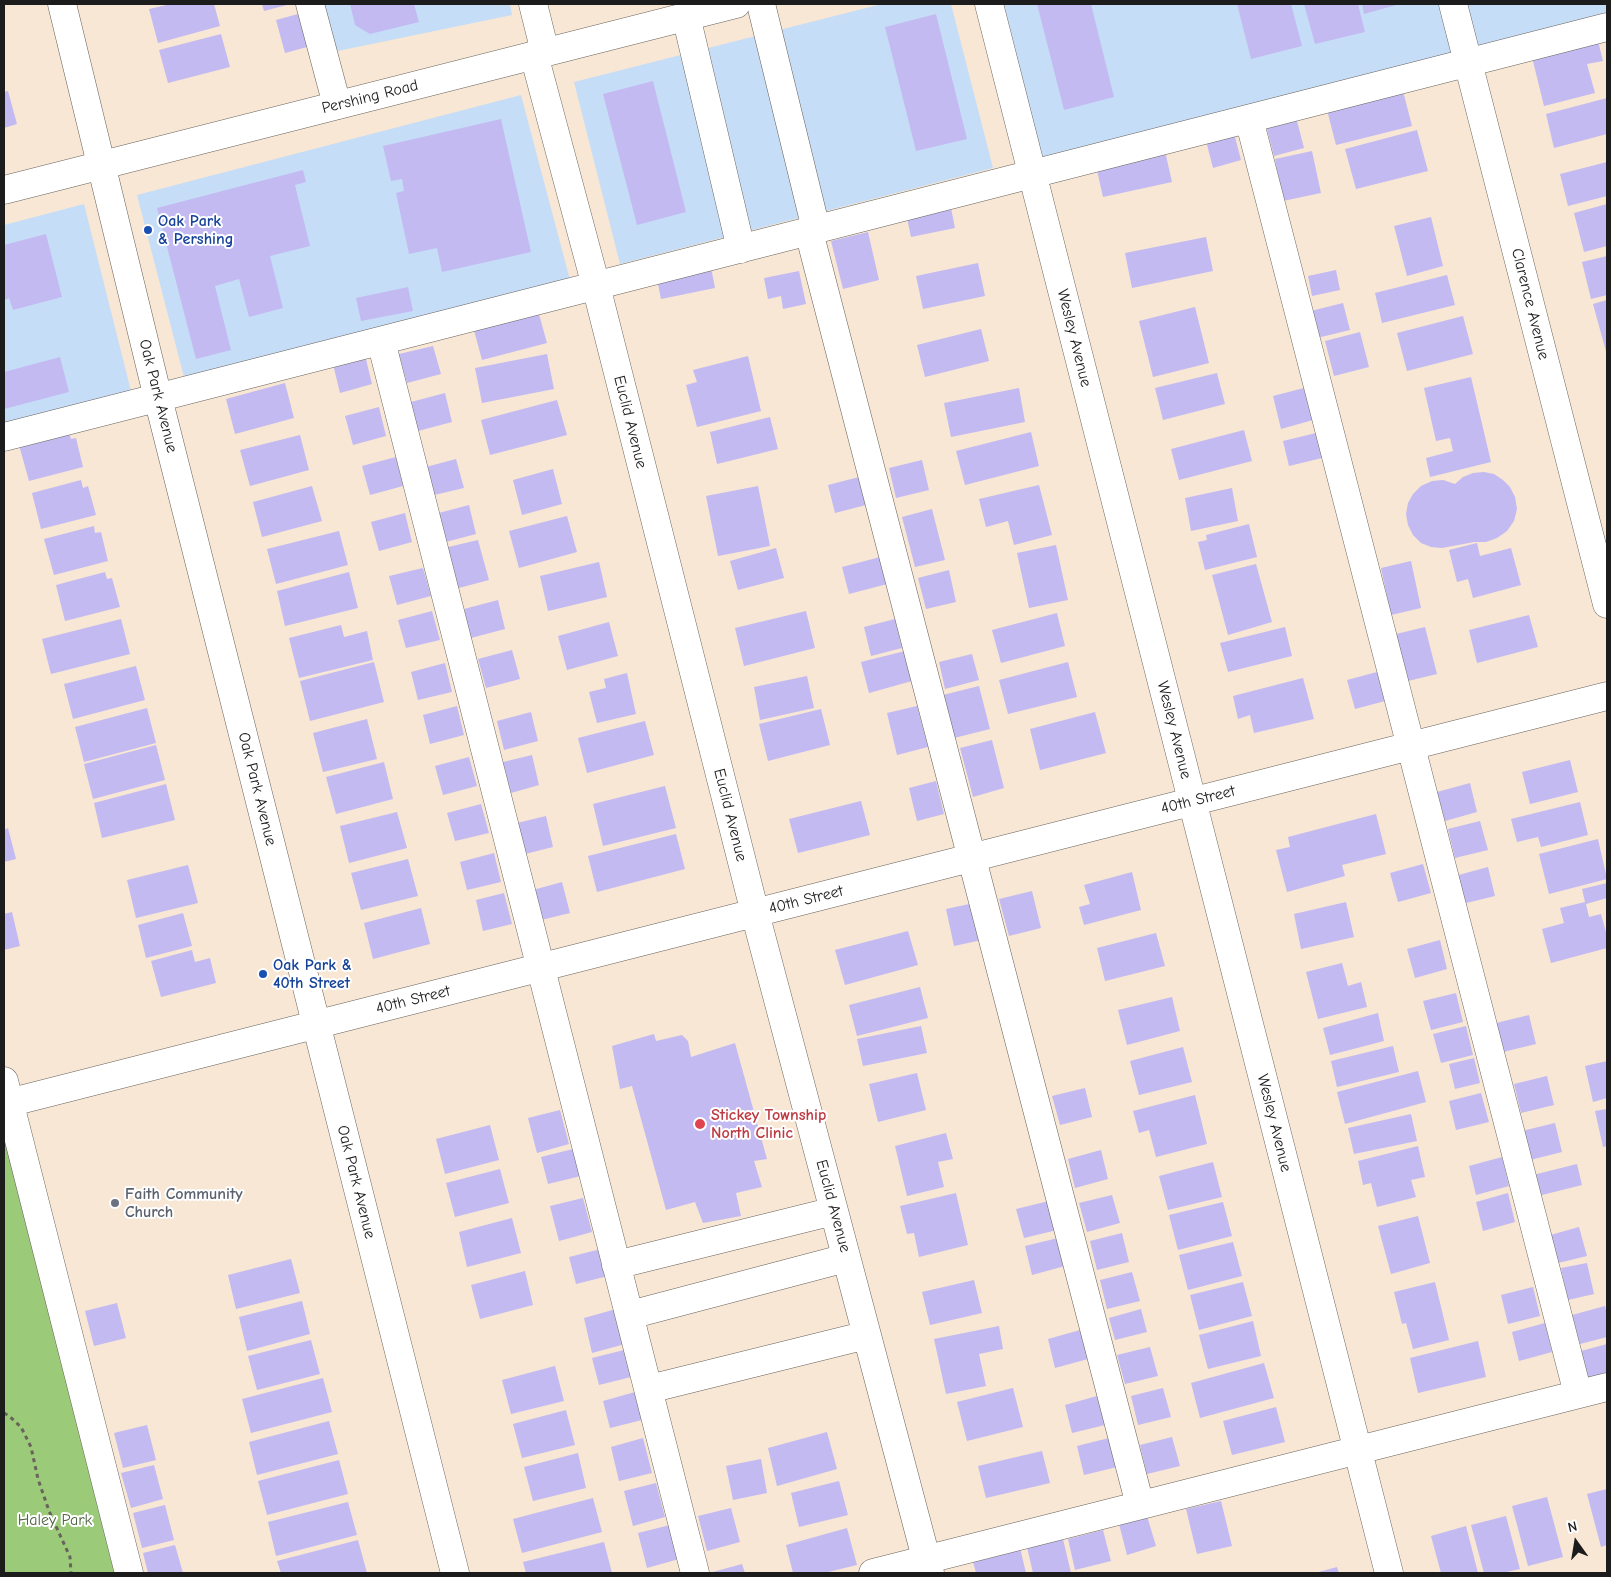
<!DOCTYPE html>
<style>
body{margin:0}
#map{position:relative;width:1611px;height:1577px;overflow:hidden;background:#f7e7d4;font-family:"Comic Neue",sans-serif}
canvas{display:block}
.frame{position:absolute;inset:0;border:5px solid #1c1c1c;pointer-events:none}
.north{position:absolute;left:1551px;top:1517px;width:50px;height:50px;-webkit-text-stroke:4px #fff;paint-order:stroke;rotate:347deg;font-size:14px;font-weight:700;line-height:20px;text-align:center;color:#1c1c1c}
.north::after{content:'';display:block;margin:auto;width:18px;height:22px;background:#1c1c1c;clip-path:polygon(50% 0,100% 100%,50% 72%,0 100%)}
</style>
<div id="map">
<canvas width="1611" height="1577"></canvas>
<div class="frame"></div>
<div class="north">N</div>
</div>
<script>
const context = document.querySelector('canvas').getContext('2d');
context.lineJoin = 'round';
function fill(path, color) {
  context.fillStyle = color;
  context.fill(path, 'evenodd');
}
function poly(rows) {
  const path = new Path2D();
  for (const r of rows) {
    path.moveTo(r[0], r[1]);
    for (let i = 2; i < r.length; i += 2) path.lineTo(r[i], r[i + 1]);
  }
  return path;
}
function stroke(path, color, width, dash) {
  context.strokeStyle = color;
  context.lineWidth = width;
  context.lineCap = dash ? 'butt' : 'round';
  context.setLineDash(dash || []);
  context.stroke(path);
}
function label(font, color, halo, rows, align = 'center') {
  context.font = font + ' "Comic Neue",sans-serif';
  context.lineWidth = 4;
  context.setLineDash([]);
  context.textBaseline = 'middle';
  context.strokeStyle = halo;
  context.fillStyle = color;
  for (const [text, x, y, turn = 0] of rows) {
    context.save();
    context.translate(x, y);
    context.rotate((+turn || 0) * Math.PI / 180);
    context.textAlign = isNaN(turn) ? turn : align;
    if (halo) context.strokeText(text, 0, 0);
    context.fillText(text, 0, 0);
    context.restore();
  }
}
const built = poly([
 [315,4,510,4,512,15,328,53],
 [882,4,951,4,993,168,620,264,574,82],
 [1004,4,1607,4,1607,21,1042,159],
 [521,95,570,280,185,381,137,195],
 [84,204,133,399,4,432,4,225]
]);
const green = poly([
 [4,1124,121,1573,4,1573]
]);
const building = poly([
 [171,4,214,4,220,26,158,43,149,9],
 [262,4,291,4,264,11],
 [350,4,414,4,419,22,370,34,355,25],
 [1037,4,1091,4,1114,97,1064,110],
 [1237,4,1291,4,1302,46,1251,59],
 [1304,4,1358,4,1365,32,1315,44],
 [1362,4,1400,4,1364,14],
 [298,14,307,47,285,53,276,20],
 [936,14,967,139,916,151,885,27],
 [1596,33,1603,61,1587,64,1595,93,1544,106,1530,49],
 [221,34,230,67,168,83,159,50],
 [653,81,686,212,637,225,603,94],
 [8,91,17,124,4,128,4,92],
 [1403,91,1412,126,1336,145,1327,110],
 [1607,98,1607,134,1554,148,1546,114],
 [1296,117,1304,148,1274,156,1266,125],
 [501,119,531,252,442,272,437,248,409,254,396,193,404,191,402,179,391,181,383,146],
 [1233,129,1241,160,1213,168,1205,137],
 [1417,130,1428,171,1356,189,1345,149],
 [1165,151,1172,182,1103,197,1096,166],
 [1312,151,1321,193,1283,201,1275,159],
 [1607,162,1607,196,1568,206,1560,174],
 [303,170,306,182,295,185,310,246,270,256,283,308,249,317,239,279,215,286,231,350,196,359,157,208],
 [1607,204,1607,246,1584,252,1574,213],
 [951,208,955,228,911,237,907,218],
 [1431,217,1443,266,1407,276,1394,226],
 [868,232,879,280,843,289,831,241],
 [46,234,62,297,13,310,9,298,4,300,4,245],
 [1206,237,1213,271,1132,288,1125,253],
 [1607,256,1607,295,1591,299,1582,262],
 [710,262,715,288,661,299,656,274],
 [978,263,985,296,923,309,916,276],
 [1336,270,1340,290,1312,296,1308,276],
 [799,271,806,304,783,309,781,296,768,299,764,278],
 [1447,275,1455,305,1382,323,1375,293],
 [408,287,413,311,361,321,356,298],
 [1607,300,1607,355,1593,304],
 [1343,303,1350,330,1317,338,1311,311],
 [537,307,547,343,482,360,472,323],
 [1195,307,1209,363,1153,377,1139,321],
 [1463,316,1473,354,1407,371,1397,333],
 [981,329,989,361,925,377,917,345],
 [1360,332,1369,367,1334,376,1325,341],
 [433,346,441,374,407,383,399,354],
 [547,354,554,389,482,403,475,368],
 [365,355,372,384,340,393,333,364],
 [748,356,761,411,697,427,686,385,697,382,693,370],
 [60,357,69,392,4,409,4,372],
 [1217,373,1225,404,1163,420,1155,388],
 [1471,377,1491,462,1430,477,1426,458,1453,451,1450,438,1436,441,1424,388],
 [285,383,294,418,235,434,226,399],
 [1019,388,1025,422,951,437,944,403],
 [1304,388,1313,420,1281,429,1273,396],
 [445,393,452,422,418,431,411,402],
 [557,400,567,435,490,455,481,420],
 [379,407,386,436,353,445,345,416],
 [770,417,778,449,717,464,710,432],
 [1244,430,1252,461,1179,480,1171,449],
 [69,432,71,439,76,438,83,467,29,481,19,445],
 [1031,432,1039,466,965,485,956,451],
 [1316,433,1322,458,1289,466,1283,441],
 [300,435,309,470,250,486,240,450],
 [396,457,403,486,370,495,362,466],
 [456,459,464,488,430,496,422,468],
 [922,460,929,490,896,498,889,468],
 [553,469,562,504,522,515,513,480],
 [1484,472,1494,474,1503,480,1510,487,1515,497,1517,509,1514,521,1507,531,1497,538,1486,542,1474,542,1442,548,1431,547,1421,543,1413,535,1408,525,1406,514,1408,503,1413,494,1421,486,1432,481,1443,480,1455,484,1463,477,1473,473],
 [859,477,866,505,835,513,828,485],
 [81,480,83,488,88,486,96,515,41,529,32,493],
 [1039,485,1052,535,1014,545,1008,521,986,527,979,499],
 [312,486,322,521,262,537,253,502],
 [758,486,770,546,718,556,706,496],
 [1232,488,1238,521,1191,531,1185,498],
 [469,505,476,534,442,543,435,514],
 [932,509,945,560,915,567,902,517],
 [405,513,412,542,379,551,371,522],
 [567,516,577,552,519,568,509,531],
 [1249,524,1257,557,1205,570,1198,542,1207,540,1206,535],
 [94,526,95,533,101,532,108,561,54,575,44,539],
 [339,531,348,565,276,584,267,549],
 [478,540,489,580,455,589,444,548],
 [1477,543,1480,556,1511,548,1521,585,1473,598,1468,579,1457,582,1449,550],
 [1056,545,1068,600,1029,608,1017,553],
 [776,548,784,578,738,590,730,561],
 [884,556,891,583,849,594,842,567],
 [1411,561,1421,608,1391,615,1381,568],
 [599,562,607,597,548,611,540,576],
 [1256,564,1272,622,1228,635,1212,575],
 [423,568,431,596,397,605,389,576],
 [949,570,956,602,926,609,918,578],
 [105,572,107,579,112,578,120,607,65,621,56,585],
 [349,572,358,608,285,626,277,591],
 [498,600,505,629,471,638,464,609],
 [432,611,440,640,406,648,398,620],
 [806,611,815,648,744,666,735,628],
 [1057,613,1065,646,1001,663,992,630],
 [1529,615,1538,647,1477,663,1469,630],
 [121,619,130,654,51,674,42,639],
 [895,619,902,648,871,656,864,627],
 [609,622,618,656,567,670,558,636],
 [341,625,344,637,367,631,373,660,299,678,289,638],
 [1285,627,1292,656,1228,672,1220,643],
 [1425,627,1437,674,1408,681,1396,634],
 [512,650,520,679,486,688,478,659],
 [905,651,912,681,869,693,861,662],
 [972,654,979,680,945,689,939,662],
 [374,662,384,702,310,721,300,681],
 [1068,662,1077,697,1008,714,999,680],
 [445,663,452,692,418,700,411,672],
 [136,666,145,700,73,719,64,684],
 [1377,672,1385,701,1355,709,1347,680],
 [627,673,636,714,597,723,589,692,606,688,604,679],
 [807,676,814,708,760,720,754,687],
 [1303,678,1314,719,1254,733,1250,715,1238,719,1233,696],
 [979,686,990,729,954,738,943,695],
 [457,706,464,735,430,744,423,715],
 [917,706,928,747,897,755,887,713],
 [147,708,156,743,84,762,75,727],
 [821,709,830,745,768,761,759,724],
 [531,712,538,741,504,750,497,721],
 [1095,712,1106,753,1040,770,1030,729],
 [367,719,377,759,323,772,313,733],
 [645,721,654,755,587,773,578,738],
 [992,740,1004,788,973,797,960,748],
 [156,745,165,780,93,799,84,764],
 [532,755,539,785,511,793,503,762],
 [469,757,477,786,443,795,435,766],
 [1570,760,1578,792,1530,804,1522,772],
 [384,762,393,799,336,814,326,777],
 [936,781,944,814,917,821,909,788],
 [1470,783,1477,812,1445,821,1437,792],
 [166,784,175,820,102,838,94,803],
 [665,786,676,828,603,846,593,804],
 [861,801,870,835,798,853,789,819],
 [1580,802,1588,835,1541,847,1538,837,1517,842,1511,819],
 [481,804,489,833,455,841,447,813],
 [397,812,407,848,349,863,340,826],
 [1376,814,1386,854,1342,865,1345,876,1287,892,1276,850,1290,847,1288,837],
 [546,816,553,847,525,854,517,823],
 [1480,821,1488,850,1455,858,1448,829],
 [8,828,16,859,4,862,4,830],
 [676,834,685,869,597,892,588,856],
 [1598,839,1607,879,1549,894,1539,854],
 [494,853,501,882,467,890,460,862],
 [408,859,418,896,361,910,351,873],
 [1423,864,1431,893,1398,902,1390,873],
 [188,865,198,903,136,918,127,880],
 [1488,867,1495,896,1462,904,1455,876],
 [1132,872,1141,910,1084,925,1079,907,1090,904,1084,885],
 [562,882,570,913,541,920,533,890],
 [1607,883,1607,898,1586,904,1589,917,1601,914,1607,936,1607,948,1551,963,1542,929,1564,923,1560,908,1585,902,1582,889],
 [1032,891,1041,928,1009,936,999,899],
 [504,893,512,924,483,931,476,900],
 [1346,902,1354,937,1301,949,1294,914],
 [974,903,982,940,954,946,946,909],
 [421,908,430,944,373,959,364,923],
 [12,912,20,946,4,950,4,914],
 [183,913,192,946,146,958,138,925],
 [908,931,918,965,845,985,835,950],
 [1156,933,1165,966,1105,981,1097,948],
 [1440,940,1447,969,1415,978,1407,949],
 [192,950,195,962,210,958,216,983,161,997,151,961],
 [1342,963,1348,986,1361,982,1367,1007,1318,1019,1306,972],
 [920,987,928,1018,857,1036,849,1005],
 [1456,993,1463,1022,1431,1030,1423,1001],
 [1172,997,1180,1031,1127,1045,1118,1010],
 [1378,1013,1384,1041,1330,1055,1323,1028],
 [1529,1015,1536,1044,1503,1052,1496,1023],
 [921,1026,927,1053,863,1066,857,1039],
 [1466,1026,1473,1055,1441,1063,1433,1034],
 [654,1034,656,1041,682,1035,688,1041,691,1057,735,1043,767,1159,754,1161,762,1187,736,1193,741,1216,703,1223,695,1202,666,1210,632,1086,620,1089,612,1046],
 [1393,1046,1399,1072,1337,1087,1331,1061],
 [1183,1047,1192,1082,1139,1095,1130,1061],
 [1474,1058,1480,1083,1455,1089,1449,1064],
 [1607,1061,1607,1098,1593,1102,1585,1066],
 [1418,1071,1426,1102,1345,1124,1337,1092],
 [917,1073,926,1110,878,1122,869,1084],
 [1547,1076,1554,1105,1521,1113,1514,1084],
 [1085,1088,1092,1117,1060,1125,1052,1096],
 [1481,1093,1489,1122,1456,1130,1449,1101],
 [1195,1095,1207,1144,1156,1157,1149,1130,1139,1133,1133,1111],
 [1607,1109,1607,1146,1603,1147,1595,1111],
 [560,1110,569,1144,537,1153,528,1118],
 [1411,1114,1417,1141,1354,1154,1348,1128],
 [1555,1123,1562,1152,1530,1160,1522,1131],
 [490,1125,499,1160,445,1174,436,1139],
 [946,1133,953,1159,938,1162,944,1187,907,1196,895,1146],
 [1418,1146,1425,1177,1411,1180,1416,1197,1377,1207,1371,1183,1363,1185,1358,1161],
 [573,1149,581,1176,548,1184,541,1157],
 [1101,1150,1108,1179,1075,1188,1068,1159],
 [1502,1157,1509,1186,1476,1195,1469,1166],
 [1213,1162,1222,1197,1168,1210,1159,1176],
 [1577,1164,1582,1185,1538,1196,1533,1175],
 [500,1169,509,1203,455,1217,446,1183],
 [956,1193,968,1245,919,1257,914,1233,907,1234,900,1206],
 [1508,1193,1515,1222,1483,1231,1476,1202],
 [1112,1195,1120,1223,1087,1232,1079,1203],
 [583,1198,592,1232,559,1241,550,1206],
 [1049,1201,1057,1230,1024,1238,1016,1209],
 [1223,1202,1232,1236,1178,1250,1169,1215],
 [1418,1216,1430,1263,1391,1274,1378,1226],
 [512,1218,521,1253,467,1267,459,1232],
 [1579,1227,1587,1256,1554,1264,1547,1236],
 [1122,1233,1129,1262,1097,1270,1090,1241],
 [1058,1238,1065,1266,1032,1275,1025,1246],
 [1233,1242,1242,1276,1188,1290,1179,1255],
 [601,1249,608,1276,576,1284,569,1257],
 [291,1259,300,1293,236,1309,228,1275],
 [1587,1263,1594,1294,1568,1300,1561,1268],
 [525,1271,533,1305,480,1319,471,1285],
 [1132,1272,1140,1301,1107,1309,1100,1280],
 [974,1280,982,1313,930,1325,922,1292],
 [1243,1282,1252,1316,1199,1330,1190,1295],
 [1435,1282,1449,1340,1413,1349,1406,1323,1402,1324,1394,1292],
 [1533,1287,1540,1316,1508,1324,1501,1295],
 [302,1301,310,1334,247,1351,239,1317],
 [117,1303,126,1338,94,1346,85,1311],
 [1605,1306,1607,1314,1607,1337,1580,1344,1572,1315],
 [616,1309,625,1344,592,1353,584,1318],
 [1141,1309,1147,1332,1115,1340,1109,1318],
 [1253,1321,1261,1356,1208,1369,1199,1335],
 [1545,1323,1552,1352,1519,1361,1512,1332],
 [999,1326,1003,1349,979,1354,986,1386,946,1394,934,1339],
 [1080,1330,1088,1359,1055,1368,1048,1339],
 [311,1340,320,1374,257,1390,248,1356],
 [1478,1341,1486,1377,1418,1393,1410,1358],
 [1607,1344,1607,1375,1589,1380,1581,1351],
 [1150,1347,1158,1376,1125,1384,1117,1355],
 [624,1350,631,1377,599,1385,592,1358],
 [1264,1363,1274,1398,1200,1418,1191,1383],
 [555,1366,564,1401,511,1414,502,1380],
 [323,1378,332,1412,251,1433,242,1399],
 [1013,1388,1023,1427,967,1441,957,1402],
 [1163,1388,1171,1417,1138,1425,1131,1396],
 [635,1392,642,1420,610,1428,603,1401],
 [1097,1396,1105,1425,1072,1433,1065,1405],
 [1276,1407,1285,1442,1232,1455,1223,1421],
 [566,1410,575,1445,522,1458,513,1424],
 [329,1421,338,1454,257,1475,249,1442],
 [147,1425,156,1460,123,1468,114,1433],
 [827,1432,837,1469,777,1486,768,1448],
 [1172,1437,1180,1466,1147,1474,1140,1445],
 [643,1438,652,1473,619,1481,611,1447],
 [1109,1438,1117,1467,1084,1475,1077,1446],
 [1042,1451,1050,1483,986,1498,978,1466],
 [578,1453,586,1488,533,1501,524,1467],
 [761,1459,767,1493,733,1500,726,1466],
 [339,1460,348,1494,267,1515,258,1481],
 [154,1465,163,1499,131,1508,121,1473],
 [839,1481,848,1515,799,1527,791,1493],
 [656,1483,665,1517,633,1526,624,1491],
 [1607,1489,1607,1545,1601,1547,1587,1494],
 [1547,1497,1563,1557,1528,1566,1512,1506],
 [593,1498,602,1532,522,1553,513,1519],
 [1221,1501,1232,1546,1197,1554,1186,1509],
 [348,1502,357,1535,276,1556,268,1522],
 [165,1505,174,1540,142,1548,133,1513],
 [731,1508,740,1542,707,1551,698,1516],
 [1147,1516,1156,1546,1127,1555,1119,1524],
 [1506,1516,1520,1569,1502,1573,1484,1573,1471,1525],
 [670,1525,679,1559,647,1568,638,1533],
 [1466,1526,1478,1573,1441,1573,1431,1536],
 [847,1528,857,1565,824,1573,793,1573,786,1545],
 [1103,1530,1111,1561,1075,1570,1068,1539],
 [1063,1539,1071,1573,1033,1573,1027,1547],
 [358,1540,367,1573,281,1573,277,1561],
 [604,1542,612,1573,526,1573,523,1562],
 [175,1545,183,1573,148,1573,143,1553],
 [1020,1548,1026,1573,976,1573,972,1558],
 [742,1564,745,1573,709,1573],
 [1337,1567,1339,1573,1315,1573]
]);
const path = poly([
 [4,1413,9,1416,21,1427,31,1447,38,1479,49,1511,70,1557,71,1573]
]);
const minor = poly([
 [62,4,158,398,455,1573],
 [310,4,337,105],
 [533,4,545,52],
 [761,4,816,229],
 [989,4,1389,1573],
 [1453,4,1607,604],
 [686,16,741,249],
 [534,55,596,286,755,913,930,1573],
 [1249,119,1578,1394],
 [809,232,1140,1505],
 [381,341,695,1573],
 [4,437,1607,27],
 [4,1081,129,1573],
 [4,1104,1607,696],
 [616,1265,834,1211],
 [630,1315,846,1258],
 [649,1389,867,1335],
 [873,1573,1607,1387]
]);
const major = poly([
 [4,190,736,4]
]);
const markers = [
 [148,230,5,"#1a4fb4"],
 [263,974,5,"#1a4fb4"],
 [700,1124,6,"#e0444e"],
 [115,1203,5,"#6b7280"]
];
const streetNames = [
 ["Pershing Road",370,97,-14],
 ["Clarence Avenue",1530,304,76],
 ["Wesley Avenue",1074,338,76],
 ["Oak Park Avenue",158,396,76],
 ["Euclid Avenue",630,422,76],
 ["Wesley Avenue",1174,730,76],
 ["Oak Park Avenue",257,789,76],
 ["40th Street",1198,800,-14],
 ["Euclid Avenue",730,815,76],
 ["40th Street",806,900,-14],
 ["40th Street",413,1000,-14],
 ["Wesley Avenue",1274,1123,76],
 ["Oak Park Avenue",356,1182,76],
 ["Euclid Avenue",833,1206,75]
];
const transitNames = [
 ["Oak Park",158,221],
 ["& Pershing",158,239],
 ["Oak Park &",273,965],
 ["40th Street",273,983]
];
const healthNames = [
 ["Stickey Township",711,1115],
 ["North Clinic",711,1133]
];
const worshipNames = [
 ["Faith Community",125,1194],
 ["Church",125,1212]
];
const parkNames = [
 ["Haley Park",55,1520]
];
fill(built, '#c6ddf8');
fill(green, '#9bca79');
fill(building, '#c3baf2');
stroke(minor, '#69635c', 29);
stroke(major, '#69635c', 29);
stroke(path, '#69635c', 3, [4, 4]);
stroke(minor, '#fff', 28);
stroke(major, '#fff', 28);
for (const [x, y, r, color] of markers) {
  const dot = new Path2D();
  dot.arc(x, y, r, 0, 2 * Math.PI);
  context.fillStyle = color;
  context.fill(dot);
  stroke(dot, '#fff', 2);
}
label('16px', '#1c1c1c', '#fff', streetNames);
label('bold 16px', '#164399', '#fff', transitNames, 'left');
label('bold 16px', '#be3a42', '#fff', healthNames, 'left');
label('bold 16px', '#5b616d', '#fff', worshipNames, 'left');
label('16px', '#4f6241', '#fff', parkNames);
</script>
